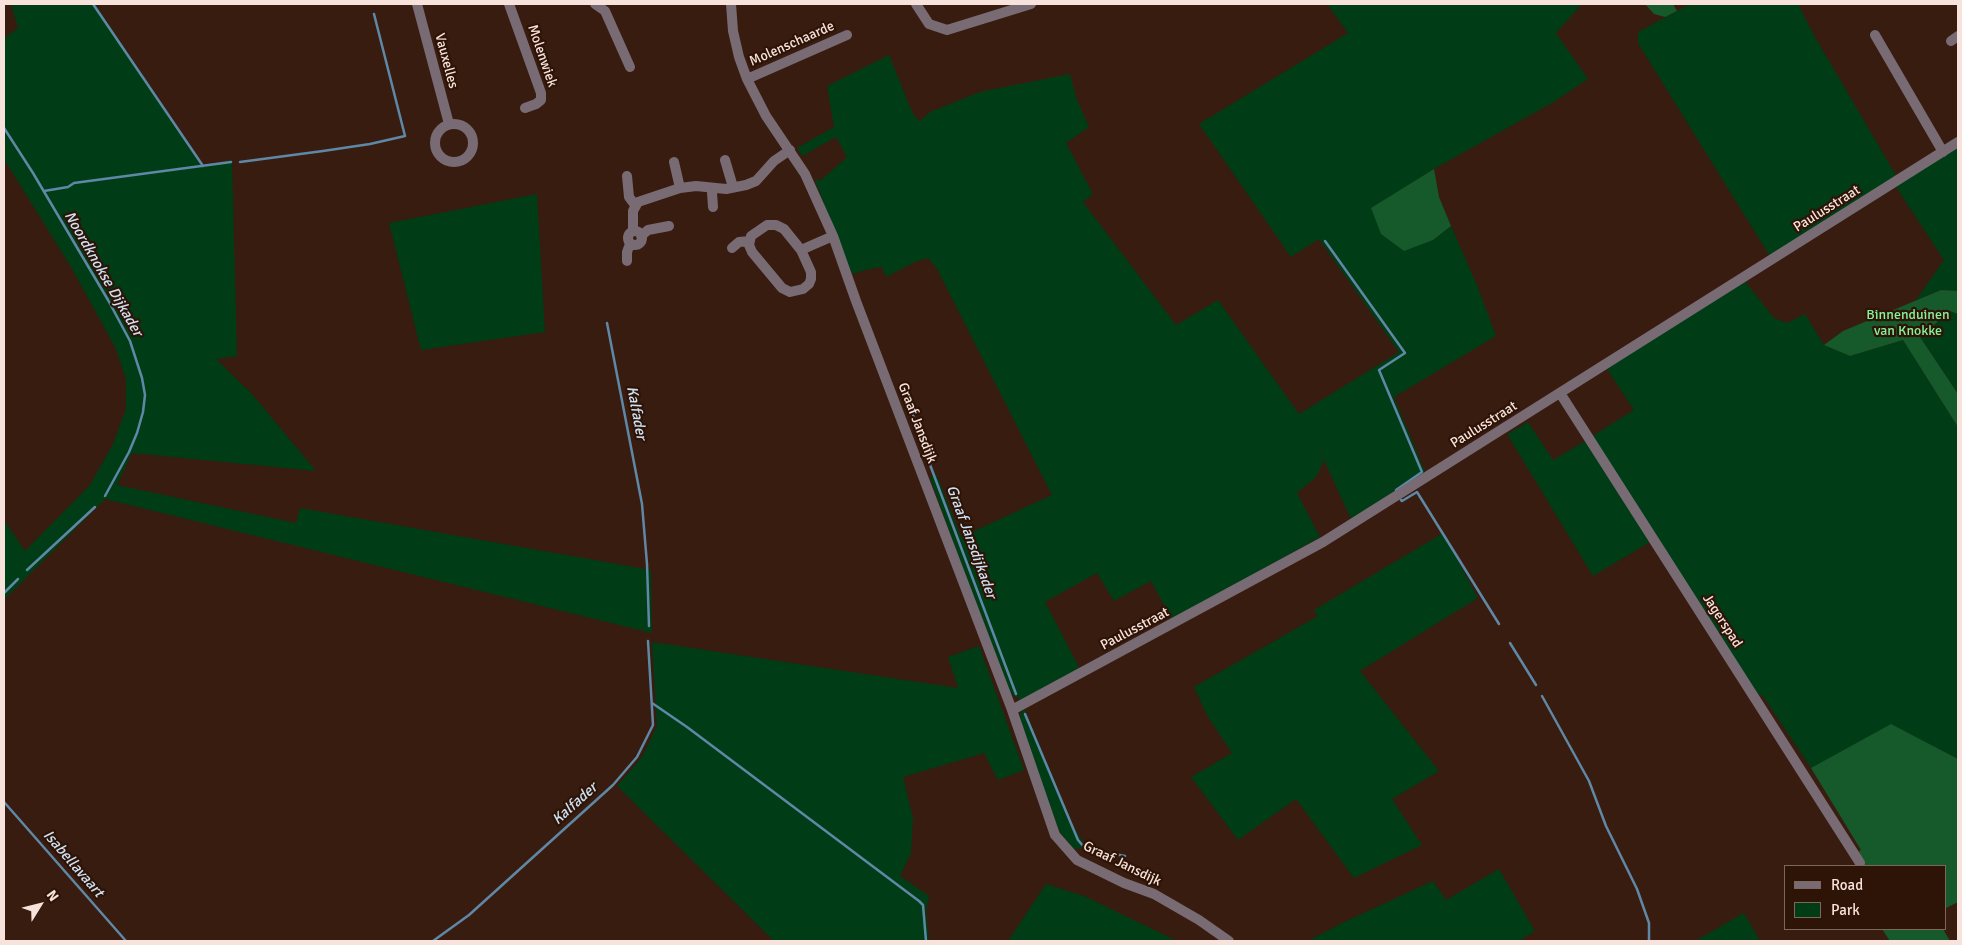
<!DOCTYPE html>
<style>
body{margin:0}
#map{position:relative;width:1962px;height:945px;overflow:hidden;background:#391c10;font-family:Signika,sans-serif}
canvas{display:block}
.frame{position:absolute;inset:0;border:5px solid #f7e3db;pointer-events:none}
.legend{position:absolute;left:1784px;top:865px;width:162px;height:65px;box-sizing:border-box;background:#2e1307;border:1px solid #7e665c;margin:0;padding:6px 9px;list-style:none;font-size:15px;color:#f7e3db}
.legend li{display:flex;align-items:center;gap:10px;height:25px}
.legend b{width:25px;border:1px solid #7e665c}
.north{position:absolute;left:15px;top:880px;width:50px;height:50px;-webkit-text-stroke:4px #2e1307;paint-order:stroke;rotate:54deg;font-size:14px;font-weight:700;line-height:20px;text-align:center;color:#f7e3db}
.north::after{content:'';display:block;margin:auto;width:18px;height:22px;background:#f7e3db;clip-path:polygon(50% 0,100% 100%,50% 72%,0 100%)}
</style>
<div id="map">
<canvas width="1962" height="945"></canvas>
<div class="frame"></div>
<ul class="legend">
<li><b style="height:6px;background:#786b74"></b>Road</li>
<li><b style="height:14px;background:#003c16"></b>Park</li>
</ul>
<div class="north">N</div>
</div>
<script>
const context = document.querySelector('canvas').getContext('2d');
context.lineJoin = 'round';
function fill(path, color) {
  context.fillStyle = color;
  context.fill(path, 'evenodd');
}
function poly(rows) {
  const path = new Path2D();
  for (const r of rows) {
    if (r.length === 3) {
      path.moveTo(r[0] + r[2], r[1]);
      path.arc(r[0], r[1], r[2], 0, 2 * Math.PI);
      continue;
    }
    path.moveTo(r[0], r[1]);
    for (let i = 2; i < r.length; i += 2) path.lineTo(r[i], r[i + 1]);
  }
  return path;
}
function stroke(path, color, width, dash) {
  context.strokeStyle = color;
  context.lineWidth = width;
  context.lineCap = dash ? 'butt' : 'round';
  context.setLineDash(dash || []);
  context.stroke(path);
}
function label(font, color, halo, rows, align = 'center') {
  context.font = font + ' Signika,sans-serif';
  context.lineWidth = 4.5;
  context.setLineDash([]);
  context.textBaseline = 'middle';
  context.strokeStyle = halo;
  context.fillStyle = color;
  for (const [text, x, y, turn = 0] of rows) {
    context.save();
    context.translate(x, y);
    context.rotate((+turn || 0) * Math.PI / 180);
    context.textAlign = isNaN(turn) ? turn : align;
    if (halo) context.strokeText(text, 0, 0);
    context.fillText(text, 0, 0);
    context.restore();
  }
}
const green = poly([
 [11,4,95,4,203,165,232,160,237,356,216,359,252,394,316,471,132,453,117,485,296,523,300,508,651,570,652,633,105,499,4,600,4,520,25,551,90,485,113,444,126,409,126,379,115,347,71,267,4,159,4,38,18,28],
 [1327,4,1582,4,1556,33,1588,79,1552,103,1434,169,1372,208,1433,240,1451,226,1477,285,1496,336,1394,397,1425,472,1351,519,1314,438,1324,461,1316,477,1297,493,1320,537,1172,620,1151,581,1114,601,1097,573,1045,602,1081,671,1025,701,1019,699,1007,691,930,478,936,473,961,537,1052,495,937,269,928,258,915,262,886,277,882,267,869,269,852,274,815,181,817,179,820,181,847,157,836,137,802,156,797,148,834,127,827,86,889,55,910,107,915,117,920,121,930,112,980,92,1070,74,1077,100,1089,127,1066,143,1093,194,1083,202,1176,325,1218,300,1299,414,1399,352,1319,239,1291,257,1199,124,1348,33],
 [1690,4,1798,4,1815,37,1897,177,1958,138,1958,291,1941,290,1916,300,1944,260,1892,181,1771,258,1638,43,1638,32],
 [537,194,545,332,421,350,389,223],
 [1741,276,1774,318,1787,323,1805,314,1824,345,1850,356,1903,340,1958,427,1958,759,1891,725,1811,768,1763,696,1758,694,1738,664,1591,437,1634,410,1603,363],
 [1950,311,1958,314,1958,394,1920,337],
 [1528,422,1553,460,1585,441,1650,542,1593,576,1507,434],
 [1443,533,1478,598,1360,671,1439,771,1392,799,1422,845,1354,878,1296,799,1238,840,1191,777,1232,753,1208,717,1194,687,1318,616,1314,610],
 [652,642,958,688,948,657,979,646,1024,770,998,780,984,753,903,777,913,818,911,853,900,876,929,896,926,911,929,941,774,941,617,786,642,757,657,726],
 [1024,708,1073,825,1083,842,1090,848,1074,849,1060,833,1019,722,1020,714],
 [1499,869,1535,931,1519,941,1308,941,1342,923,1433,881,1446,900],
 [1046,884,1084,896,1177,941,1008,941],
 [1744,913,1760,941,1695,941]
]);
const forest = poly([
 [1645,4,1673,4,1677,11,1665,17,1654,14],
 [1434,169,1439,197,1451,226,1433,240,1404,251,1381,234,1371,208],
 [1941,290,1958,291,1958,314,1950,311,1920,337,1958,394,1958,427,1903,340,1850,356,1824,345,1843,331],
 [1891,724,1958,759,1958,902,1946,908,1946,866,1856,866,1862,863,1859,851,1861,850,1811,768],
 [1882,929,1943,929,1950,941,1890,941]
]);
const stream = poly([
 [93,4,203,166],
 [4,128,33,173,108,300,130,341,142,378,145,395,143,412,137,433,129,452,105,496],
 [240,162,323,151,370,144,405,136,374,14],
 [44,191,68,187,74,183,231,162],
 [1325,241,1405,353,1379,370,1422,472,1396,490],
 [607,323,642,504,647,564,649,626],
 [911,397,914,422,1016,694],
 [1401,500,1402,501,1417,492,1499,624],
 [27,570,95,507],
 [4,593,18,579],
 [1510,643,1536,685],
 [1542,696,1589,781,1606,826,1637,889,1649,923,1649,941],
 [652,703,687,727,919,901,923,905,926,941],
 [1025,714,1078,840,1084,847,1092,850,1125,856],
 [4,802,126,941],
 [433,941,469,915,613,785,637,757,653,725,648,641]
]);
const minor = poly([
 [417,4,449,124],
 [509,4,541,93,541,100,536,104,525,108],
 [595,4,605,11,630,67],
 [731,4,733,31,739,57,747,79,766,116,805,174,833,236,856,301,1012,710,1055,835,1077,860,1124,883,1154,894,1199,920,1229,941],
 [916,4,929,24,947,30,1031,4],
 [1875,35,1943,152],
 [1951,41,1958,36],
 [747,79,847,35],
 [454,143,19],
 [725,160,733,187],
 [674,162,680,188],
 [627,176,629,197,635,205],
 [713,207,712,193,714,188],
 [635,238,7],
 [633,231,633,211,638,202,680,188,696,186,726,189,746,185,756,181,774,161,790,150],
 [641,236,648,230,669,226],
 [732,248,739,242,750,241],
 [801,250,811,272,811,279,809,284,803,289,790,292,782,288,752,252,749,245,751,236,767,225,776,225,784,229,801,250,833,236],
 [627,261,627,252,630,244],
 [1560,393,1860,863],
 [1012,710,1323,542,1958,142]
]);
const streetNames = [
 ["Molenschaarde",792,44,-24],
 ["Molenwiek",542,56,71],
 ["Vauxelles",446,61,75],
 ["Paulusstraat",1827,209,-32],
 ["Graaf Jansdijk",917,423,69],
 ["Paulusstraat",1484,425,-32],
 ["Jagerspad",1722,621,57],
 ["Paulusstraat",1135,629,-28],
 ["Graaf Jansdijk",1122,864,26]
];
const parkNames = [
 ["Binnenduinen",1908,315],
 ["van Knokke",1908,331]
];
const waterNames = [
 ["Noordknokse Dijkader",103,274,60],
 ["Kalfader",636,413,79],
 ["Graaf Jansdijkader",971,542,70],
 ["Kalfader",575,804,-42],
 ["Isabellavaart",73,864,49]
];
fill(green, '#003c16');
fill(forest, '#16592a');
stroke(stream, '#5f87a6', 2.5);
stroke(minor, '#786b74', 10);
label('14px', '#f7e3db', '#2e1307', streetNames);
label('14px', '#85f39c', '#2e1307', parkNames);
label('italic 15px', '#cee2f3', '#2e1307', waterNames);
</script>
